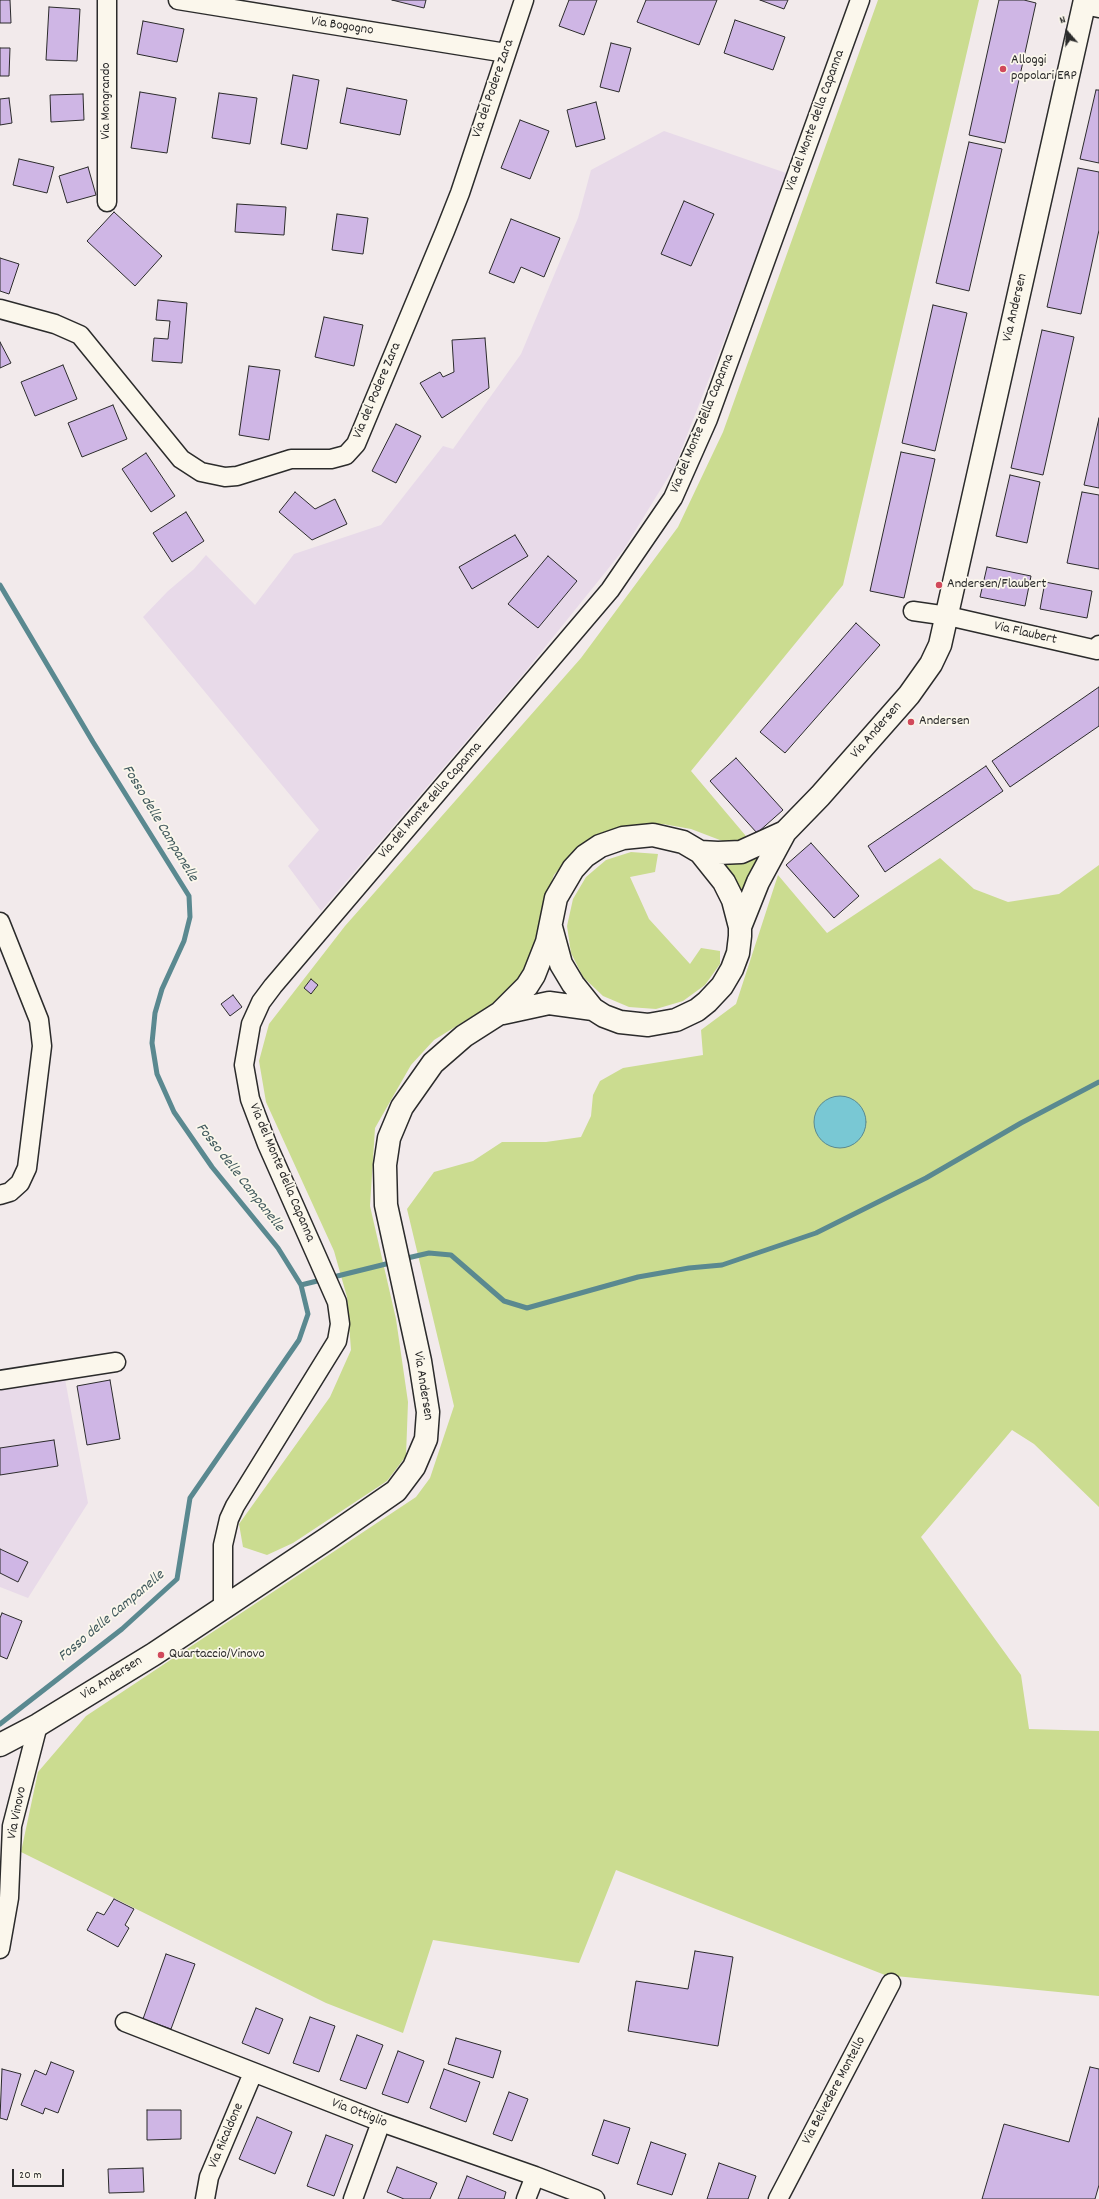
<!DOCTYPE html>
<style>
body{margin:0}
#map{position:relative;width:1099px;height:2199px;overflow:hidden;background:#f2eaeb;font-family:Dekko,sans-serif}
canvas{display:block}
.north{position:absolute;left:1047px;top:12px;width:40px;height:40px;-webkit-text-stroke:3px #fbf7ec;paint-order:stroke;rotate:340deg;font-size:11px;font-weight:700;line-height:16px;text-align:center;color:#2b2b2b}
.north::after{content:'';display:block;margin:auto;width:14px;height:18px;background:#2b2b2b;clip-path:polygon(50% 0,100% 100%,50% 72%,0 100%)}
.scale{position:absolute;left:12px;top:2169px;width:52px;height:18px;box-sizing:border-box;border:2px solid #2b2b2b;border-top:0;padding-left:5px;font-size:12px;line-height:14px;white-space:nowrap;color:#2b2b2b;-webkit-text-stroke:3px #fbf7ec;paint-order:stroke}
</style>
<div id="map">
<canvas width="1099" height="2199"></canvas>
<div class="north">N</div>
<div class="scale">20 m</div>
</div>
<script>
const context = document.querySelector('canvas').getContext('2d');
context.lineJoin = 'round';
function fill(path, color) {
  context.fillStyle = color;
  context.fill(path, 'evenodd');
}
function poly(rows) {
  const path = new Path2D();
  for (const r of rows) {
    if (r.length === 3) {
      path.moveTo(r[0] + r[2], r[1]);
      path.arc(r[0], r[1], r[2], 0, 2 * Math.PI);
      continue;
    }
    path.moveTo(r[0], r[1]);
    for (let i = 2; i < r.length; i += 2) path.lineTo(r[i], r[i + 1]);
  }
  return path;
}
function stroke(path, color, width, dash) {
  context.strokeStyle = color;
  context.lineWidth = width;
  context.lineCap = dash ? 'butt' : 'round';
  context.setLineDash(dash || []);
  context.stroke(path);
}
function label(font, color, halo, rows, align = 'center') {
  context.font = font + ' Dekko,sans-serif';
  context.lineWidth = 3.5;
  context.setLineDash([]);
  context.textBaseline = 'middle';
  context.strokeStyle = halo;
  context.fillStyle = color;
  for (const [text, x, y, turn = 0] of rows) {
    context.save();
    context.translate(x, y);
    context.rotate((+turn || 0) * Math.PI / 180);
    context.textAlign = isNaN(turn) ? turn : align;
    if (halo) context.strokeText(text, 0, 0);
    context.fillText(text, 0, 0);
    context.restore();
  }
}
const built = poly([
 [664,131,789,174,675,466,624,549,525,672,321,911,288,866,319,830,143,617,168,591,194,569,206,555,255,605,294,554,381,525,443,446,453,449,521,354,578,218,591,170],
 [65,1379,88,1503,28,1598,0,1587,0,1390]
]);
const green = poly([
 [878,0,979,0,843,585,691,771,751,842,733,845,691,829,663,824,632,826,614,829,596,836,576,850,554,875,544,903,529,964,505,996,434,1040,411,1065,375,1128,370,1206,396,1319,408,1402,406,1456,387,1481,293,1543,267,1555,243,1547,239,1524,330,1397,351,1350,347,1297,334,1251,266,1102,259,1061,269,1024,345,926,581,658,678,527,723,432],
 [631,852,658,854,655,872,630,877,649,919,690,964,701,948,720,951,720,964,705,985,683,1001,656,1009,629,1007,603,996,583,977,571,953,567,926,573,899,586,877,606,860],
 [760,856,741,898,722,865],
 [940,858,974,889,1008,902,1059,894,1099,865,1099,1507,1034,1444,1012,1430,921,1537,1021,1675,1029,1729,1099,1731,1099,1996,885,1975,616,1870,579,1963,433,1940,403,2033,326,2003,21,1852,38,1772,86,1716,416,1497,430,1478,454,1406,407,1209,434,1172,473,1161,502,1142,546,1142,581,1137,591,1116,593,1095,600,1081,623,1068,703,1055,701,1030,736,1004,778,875,827,933]
]);
const water = poly([
 [840,1122,26]
]);
const stream = poly([
 [0,585,93,742,189,896,190,917,184,941,162,989,155,1013,152,1043,157,1074,174,1112,212,1167,278,1248,301,1285,308,1314,299,1340,190,1498,177,1579,122,1629,0,1724],
 [403,1259,429,1253,451,1255,504,1301,527,1308,638,1277,689,1268,722,1265,816,1233,926,1178,1021,1123,1099,1082],
 [301,1285,394,1262]
]);
const building = poly([
 [0,0,10,0,11,23,0,23,0,0],
 [392,0,426,0,424,8,392,0],
 [569,0,597,0,584,35,559,26,569,0],
 [646,0,717,0,699,45,637,22,646,0],
 [760,0,788,0,784,9,760,0],
 [999,0,1024,0,1036,3,1005,143,969,135,999,0],
 [49,7,80,9,77,61,46,60,49,7],
 [735,20,785,37,773,70,724,53,735,20],
 [143,21,184,29,177,62,137,54,143,21],
 [611,43,631,48,619,92,600,87,611,43],
 [0,48,10,48,9,76,0,76,0,48],
 [293,75,319,80,307,149,281,144,293,75],
 [347,88,407,100,400,135,340,123,347,88],
 [1096,90,1099,90,1099,163,1080,159,1096,90],
 [140,92,176,98,167,153,131,148,140,92],
 [219,93,257,98,250,144,212,138,219,93],
 [83,94,84,120,51,122,50,95,83,94],
 [9,98,12,123,0,125,0,99,9,98],
 [596,102,605,139,576,147,567,110,596,102],
 [520,120,549,131,530,179,501,168,520,120],
 [969,142,1002,149,969,291,936,283,969,142],
 [19,159,54,167,47,193,13,185,19,159],
 [88,167,96,195,67,203,59,176,88,167],
 [1078,168,1099,172,1099,230,1081,314,1047,307,1078,168],
 [684,201,714,214,691,266,661,254,684,201],
 [237,204,286,207,284,235,235,232,237,204],
 [114,212,162,256,135,286,87,241,114,212],
 [337,214,368,218,363,254,332,250,337,214],
 [511,219,560,238,544,277,521,267,514,283,489,273,511,219],
 [0,258,19,264,9,294,0,291,0,258],
 [158,300,187,303,182,363,152,361,154,338,168,339,170,321,156,320,158,300],
 [933,305,967,313,935,451,902,443,933,305],
 [324,317,363,325,354,366,315,357,324,317],
 [1042,330,1074,337,1043,475,1011,468,1042,330],
 [485,338,489,388,442,418,420,383,440,372,443,377,454,372,452,340,485,338],
 [0,342,11,363,0,368,0,342],
 [63,365,77,399,35,416,21,382,63,365],
 [249,366,280,370,269,440,239,435,249,366],
 [113,405,127,439,82,457,68,423,113,405],
 [1099,418,1099,488,1084,485,1099,418],
 [396,424,421,436,396,483,372,471,396,424],
 [901,452,935,459,904,598,870,591,901,452],
 [146,453,175,496,151,512,122,469,146,453],
 [1010,475,1040,482,1027,543,996,536,1010,475],
 [295,492,315,509,335,499,347,524,312,540,279,512,295,492],
 [1082,492,1099,495,1099,569,1067,563,1082,492],
 [186,512,204,541,172,562,153,533,186,512],
 [515,535,528,556,472,589,459,567,515,535],
 [548,556,577,581,538,628,508,604,548,556],
 [987,567,1031,576,1025,606,980,597,987,567],
 [1045,582,1092,591,1087,618,1040,609,1045,582],
 [856,623,880,645,785,753,760,732,856,623],
 [1099,687,1099,726,1010,787,992,761,1099,687],
 [736,758,783,810,757,833,710,781,736,758],
 [986,766,1003,791,885,872,868,846,986,766],
 [811,843,859,896,834,918,786,865,811,843],
 [311,979,318,985,311,994,304,988,311,979],
 [233,995,242,1007,230,1016,221,1004,233,995],
 [110,1380,120,1439,87,1445,77,1386,110,1380],
 [54,1440,58,1466,0,1475,0,1448,54,1440],
 [0,1549,28,1562,18,1582,0,1573,0,1549],
 [2,1613,22,1621,7,1659,0,1656,0,1618,2,1613],
 [114,1899,134,1909,125,1925,129,1928,118,1947,87,1930,97,1912,104,1915,114,1899],
 [695,1951,733,1957,718,2046,628,2031,636,1981,688,1989,695,1951],
 [166,1954,195,1964,171,2029,143,2019,166,1954],
 [256,2008,283,2019,269,2054,242,2043,256,2008],
 [310,2017,335,2026,319,2072,293,2063,310,2017],
 [357,2035,383,2045,366,2089,340,2080,357,2035],
 [456,2038,501,2051,493,2078,448,2064,456,2038],
 [398,2051,424,2061,408,2103,382,2094,398,2051],
 [51,2062,74,2071,58,2113,45,2108,43,2114,21,2105,35,2070,46,2075,51,2062],
 [1090,2067,1099,2069,1099,2185,1095,2199,982,2199,1004,2124,1069,2142,1090,2067],
 [2,2069,21,2074,7,2120,0,2118,2,2069],
 [444,2069,480,2082,466,2122,430,2108,444,2069],
 [509,2092,528,2099,512,2141,493,2134,509,2092],
 [147,2110,181,2110,181,2139,147,2140,147,2110],
 [257,2117,292,2132,275,2174,239,2159,257,2117],
 [604,2120,630,2128,618,2164,592,2155,604,2120],
 [326,2135,353,2145,334,2196,307,2186,326,2135],
 [651,2142,686,2154,672,2195,637,2184,651,2142],
 [719,2163,756,2176,748,2199,707,2199,719,2163],
 [397,2167,437,2183,430,2199,404,2199,387,2192,397,2167],
 [143,2168,144,2192,109,2193,108,2169,143,2168],
 [467,2176,506,2192,504,2199,458,2199,467,2176]
]);
const minor = poly([
 [107,0,107,202],
 [178,0,506,53],
 [1084,5,1099,8],
 [0,309,55,324,80,335,181,459,201,472,225,477,237,476,291,459,331,459,346,455,356,444,445,231,460,193,524,0],
 [913,611,948,616,1097,650,1099,645],
 [0,922,39,1020,42,1046,27,1168,20,1183,10,1192,0,1195],
 [0,1380,116,1362],
 [223,1606,223,1545,229,1519,235,1506,337,1341,340,1324,337,1302,267,1144,250,1099,244,1065,251,1024,261,1002,273,986,610,590,673,498,708,419,860,0],
 [0,1949,9,1898,12,1826,38,1725],
 [125,2022,381,2122,535,2176,595,2199],
 [205,2199,209,2177,253,2073],
 [353,2199,381,2122],
 [526,2199,535,2176],
 [778,2199,891,1983]
]);
const tertiary = poly([
 [700,852,718,853,741,852,785,832],
 [740,927,758,882,785,832,820,796,909,695,931,664,940,645,1085,0],
 [503,1013,549,1003,593,1009],
 [0,1745,38,1725,154,1654,328,1538,396,1491,414,1467,426,1439,428,1412,420,1361,386,1205,385,1165,389,1138,402,1107,433,1063,464,1036,500,1013,527,986,534,975,547,942,556,898,573,869,585,856,600,846,623,838,653,835,683,842,700,852,724,882,733,900,740,927,740,936,738,953,732,969,722,986,707,1002,697,1010,676,1020,648,1025,620,1022,604,1016,593,1009,573,984,561,964,551,927]
]);
const markers = [
 [1003,69,4,"#d1495b"],
 [939,585,4,"#d1495b"],
 [911,722,4,"#d1495b"],
 [161,1655,4,"#d1495b"]
];
const streetNames = [
 ["Via Bogogno",342,27,9],
 ["Via del Podere Zara",494,89,-71],
 ["Via Mongrando",107,101,-90],
 ["Via del Monte della Capanna",816,121,-70],
 ["Via Andersen",1016,308,-77],
 ["Via del Podere Zara",378,391,-67],
 ["Via del Monte della Capanna",703,424,-68],
 ["Via Flaubert",1025,634,13],
 ["Via Andersen",877,731,-49],
 ["Via del Monte della Capanna",431,801,-49],
 ["Via del Monte della Capanna",281,1173,67],
 ["Via Andersen",422,1386,81],
 ["Via Andersen",112,1679,-32],
 ["Via Vinovo",18,1813,-79],
 ["Via Belvedere Montello",835,2091,-62],
 ["Via Ottiglio",359,2114,21],
 ["Via Ricaldone",227,2136,-67]
];
const poiNames = [
 ["Alloggi",1011,61],
 ["popolari ERP",1011,77],
 ["Andersen/Flaubert",947,585],
 ["Andersen",919,722],
 ["Quartaccio/Vinovo",169,1655]
];
const waterNames = [
 ["Fosso delle Campanelle",159,824,59],
 ["Fosso delle Campanelle",239,1178,52],
 ["Fosso delle Campanelle",112,1617,-40]
];
fill(built, '#e8dae9');
fill(green, '#cbdc90');
fill(water, '#79c8d4');
stroke(water, '#5a8990', 1);
stroke(stream, '#5a8990', 5);
fill(building, '#cfb6e5');
stroke(building, '#2b2b2b', 1);
stroke(minor, '#2b2b2b', 21);
stroke(tertiary, '#2b2b2b', 25);
stroke(minor, '#fbf7ec', 18);
stroke(tertiary, '#fbf7ec', 22);
for (const [x, y, r, color] of markers) {
  const dot = new Path2D();
  dot.arc(x, y, r, 0, 2 * Math.PI);
  context.fillStyle = color;
  context.fill(dot);
  stroke(dot, '#fbf7ec', 1.5);
}
label('14px', '#2b2b2b', '#fbf7ec', streetNames);
label('14px', '#2b2b2b', '#fbf7ec', poiNames, 'left');
label('italic 15px', '#425a5e', '#fbf7ec', waterNames);
</script>
